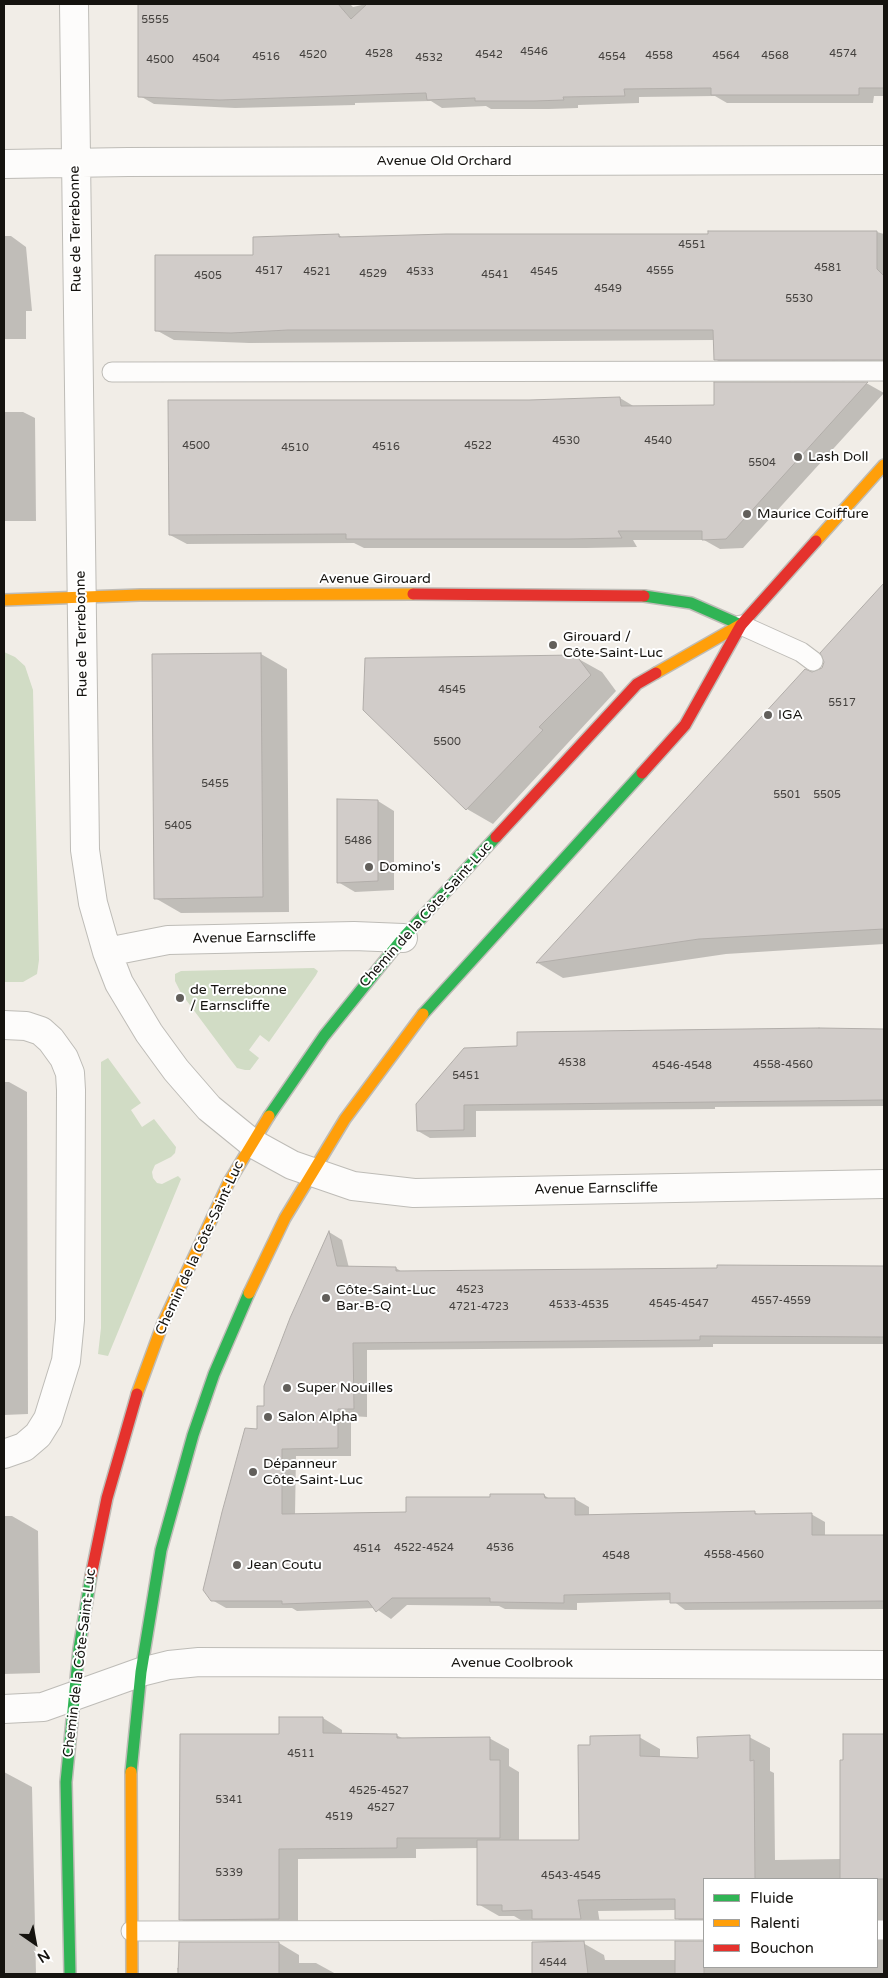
<!DOCTYPE html>
<meta charset="utf-8">
<style>
body{margin:0}
#map{position:relative;width:888px;height:1978px;overflow:hidden;background:#f1ede7;font-family:"Varela Round",sans-serif}
canvas{display:block}
.frame{position:absolute;inset:0;border:5px solid #15130f;pointer-events:none}
.legend{position:absolute;left:703px;top:1878px;width:175px;height:90px;box-sizing:border-box;background:#fff;border:1px solid #a1a19f;margin:0;padding:6px 9px;list-style:none;font-size:15px;color:#15130f}
.legend li{display:flex;align-items:center;gap:10px;height:25px}
.legend b{width:25px;border:1px solid #a1a19f}
.north{position:absolute;left:10px;top:1918px;width:50px;height:50px;-webkit-text-stroke:4px #fff;paint-order:stroke;rotate:147deg;font-size:14px;font-weight:700;line-height:20px;text-align:center;color:#15130f}
.north::after{content:'';display:block;margin:auto;width:18px;height:22px;background:#15130f;clip-path:polygon(50% 0,100% 100%,50% 72%,0 100%)}
</style>
<div id="map">
<canvas width="888" height="1978"></canvas>
<div class="frame"></div>
<ul class="legend">
<li><b style="height:6px;background:#30b455"></b>Fluide</li>
<li><b style="height:6px;background:#ff9f0a"></b>Ralenti</li>
<li><b style="height:6px;background:#e5322d"></b>Bouchon</li>
</ul>
<div class="north">N</div>
</div>
<script>
const context = document.querySelector('canvas').getContext('2d');
context.lineJoin = 'round';
function fill(path, color) {
  context.fillStyle = color;
  context.fill(path, 'evenodd');
}
function poly(rows) {
  const path = new Path2D();
  for (const r of rows) {
    path.moveTo(r[0], r[1]);
    for (let i = 2; i < r.length; i += 2) path.lineTo(r[i], r[i + 1]);
  }
  return path;
}
function stroke(path, color, width, dash) {
  context.strokeStyle = color;
  context.lineWidth = width;
  context.lineCap = dash ? 'butt' : 'round';
  context.setLineDash(dash || []);
  context.stroke(path);
}
function label(font, color, halo, rows, align = 'center') {
  context.font = font + ' "Varela Round",sans-serif';
  context.lineWidth = 4;
  context.setLineDash([]);
  context.textBaseline = 'middle';
  context.strokeStyle = halo;
  context.fillStyle = color;
  for (const [text, x, y, turn = 0] of rows) {
    context.save();
    context.translate(x, y);
    context.rotate((+turn || 0) * Math.PI / 180);
    context.textAlign = isNaN(turn) ? turn : align;
    if (halo) context.strokeText(text, 0, 0);
    context.fillText(text, 0, 0);
    context.restore();
  }
}
const green = poly([
 [4,652,15,657,25,666,33,690,39,960,37,974,23,982,4,982],
 [314,968,318,971,316,975,269,1042,260,1035,249,1050,259,1058,250,1070,245,1070,237,1068,230,1059,181,993,175,981,175,974,181,971],
 [108,1058,141,1103,131,1110,142,1127,154,1119,176,1147,175,1153,171,1157,155,1165,152,1172,153,1178,157,1183,162,1184,178,1176,181,1179,108,1356,98,1354,101,1328,101,1062]
]);
const shadow = poly([
 [140,4,350,4,353,7,366,4,453,4,465,11,477,4,884,4,884,96,874,96,873,103,727,103,715,96,639,97,639,103,578,105,578,108,549,109,491,109,486,106,442,108,431,101,355,103,355,105,235,108,154,104,140,96],
 [877,232,884,234,884,370,732,369,715,359,715,340,249,343,174,340,156,330,254,256,339,235,343,238],
 [4,236,11,236,26,247,32,311,26,311,26,339,4,339],
 [715,384,868,384,884,393,743,548,720,549,704,540,633,540,637,547,587,548,364,548,354,543,187,544,170,535,529,401,620,398,635,407,715,407],
 [4,412,23,412,35,418,36,521,4,521],
 [884,585,884,944,726,954,563,978,538,963,806,671,812,674,823,669,826,662,822,653],
 [261,654,287,669,289,912,181,913,155,898],
 [575,657,602,672,616,691,493,824,467,809],
 [378,801,394,811,394,890,355,892,338,882],
 [884,1029,884,1106,715,1107,715,1109,476,1111,476,1137,430,1138,418,1131,518,1048,519,1034],
 [4,1082,9,1082,27,1092,28,1414,4,1415],
 [329,1232,342,1240,349,1268,396,1268,402,1272,718,1270,719,1266,884,1267,884,1344,713,1344,713,1347,367,1350,367,1417,351,1416,351,1456,296,1456,295,1515,408,1513,491,1498,544,1495,551,1500,575,1499,589,1507,589,1516,754,1512,760,1515,811,1514,825,1522,825,1537,884,1536,884,1609,685,1610,672,1600,577,1603,577,1610,505,1609,499,1606,407,1605,391,1619,375,1608,297,1611,292,1608,226,1608,212,1600,292,1318],
 [4,1516,12,1516,38,1531,40,1673,4,1674],
 [323,1718,342,1730,342,1734,396,1735,404,1739,489,1738,509,1749,509,1766,519,1772,519,1841,580,1841,591,1747,639,1737,660,1749,660,1758,699,1760,749,1737,770,1748,770,1771,774,1773,775,1860,841,1859,844,1736,884,1735,884,1974,533,1974,533,1943,583,1943,604,1955,605,1960,676,1960,676,1942,704,1941,704,1967,877,1967,877,1879,704,1879,704,1930,696,1930,676,1918,676,1910,598,1911,601,1930,524,1922,514,1916,499,1916,478,1904,478,1848,416,1849,416,1858,298,1859,298,1930,199,1930,180,1919,281,1735,281,1719],
 [4,1772,32,1787,36,1974,4,1974],
 [279,1943,299,1955,299,1963,316,1963,336,1974,178,1974,177,1968]
]);
const building = poly([
 [138,4,338,4,351,19,367,4,884,4,884,88,859,88,859,95,711,95,711,88,624,89,625,96,563,97,564,100,534,101,475,101,475,98,427,100,426,93,220,100,138,97,138,4],
 [708,231,877,231,877,269,884,276,884,360,714,360,713,330,288,330,231,333,155,331,155,255,253,255,253,237,339,234,339,237,446,234,708,234,708,231],
 [714,382,868,382,726,539,702,540,702,531,618,531,622,538,569,539,346,539,346,534,169,535,168,400,529,400,620,397,621,406,714,405,714,382],
 [884,583,884,929,699,939,536,963,805,669,812,672,822,668,824,662,820,653,884,583],
 [261,653,263,897,154,899,152,654,261,653],
 [576,655,591,675,539,727,543,730,466,810,363,710,365,658,576,655],
 [337,799,378,800,378,881,337,883,337,799],
 [819,1028,884,1029,884,1100,464,1105,464,1130,417,1131,416,1104,464,1048,517,1046,517,1032,819,1028],
 [329,1231,337,1266,396,1267,396,1271,717,1268,717,1265,884,1266,884,1337,700,1336,700,1340,353,1343,354,1409,338,1409,338,1448,282,1449,282,1514,406,1512,406,1497,490,1497,490,1494,544,1494,545,1498,575,1498,575,1515,755,1511,755,1514,812,1513,812,1535,884,1535,884,1601,670,1603,670,1593,564,1595,564,1603,490,1602,490,1598,392,1598,376,1612,368,1601,282,1604,282,1601,211,1601,203,1590,222,1512,245,1428,257,1429,257,1406,264,1406,264,1386,290,1318,329,1231],
 [279,1717,323,1717,323,1733,397,1734,397,1738,490,1737,490,1760,500,1760,500,1838,397,1838,397,1848,279,1849,279,1919,179,1920,180,1734,279,1734,279,1717],
 [843,1734,884,1734,884,1879,840,1879,840,1760,843,1760,843,1734],
 [640,1735,640,1756,698,1758,697,1737,750,1735,750,1761,754,1760,755,1879,704,1879,704,1919,675,1919,675,1899,578,1900,581,1919,532,1919,532,1910,502,1911,502,1905,477,1905,477,1840,579,1840,578,1745,590,1745,590,1736,640,1735],
 [584,1941,588,1974,532,1974,532,1942,584,1941],
 [675,1941,704,1941,704,1974,675,1974,675,1941],
 [179,1942,279,1942,279,1974,178,1974,179,1942]
]);
const lane = poly([
 [112,372,884,371],
 [741,625,801,652,813,661],
 [877,1930,884,1930],
 [131,1931,704,1930]
]);
const street = poly([
 [74,4,85,850,93,903,107,952,119,983,149,1033,176,1070,209,1108,252,1143,292,1165,353,1186,414,1193,884,1184],
 [4,164,128,162,884,160],
 [107,952,168,940,354,936,403,938],
 [4,1025,26,1026,41,1031,51,1040,64,1058,70,1073,71,1090,70,1320,66,1361,48,1419,38,1435,24,1447,4,1454],
 [4,1709,43,1707,141,1672,169,1665,199,1662,884,1665]
]);
const fast = poly([
 [644,596,691,603,741,625],
 [423,1014,642,773],
 [269,1116,324,1036,403,938,496,837],
 [131,1772,141,1672,161,1550,193,1435,214,1374,249,1293],
 [70,1974,66,1782,79,1649,91,1576]
]);
const slow = poly([
 [816,541,884,465],
 [4,600,140,595,413,594],
 [656,673,740,625],
 [249,1293,285,1218,345,1119,423,1014],
 [137,1394,163,1323,229,1182,269,1116],
 [131,1772,132,1974]
]);
const jam = poly([
 [413,594,644,596],
 [642,773,685,725,741,625,816,541],
 [496,837,637,684,656,673],
 [91,1576,107,1498,137,1394]
]);
const markers = [
 [798,457,5,"#625f5b"],
 [747,514,5,"#625f5b"],
 [553,645,5,"#625f5b"],
 [768,715,5,"#625f5b"],
 [369,867,5,"#625f5b"],
 [180,998,5,"#625f5b"],
 [326,1298,5,"#625f5b"],
 [287,1388,5,"#625f5b"],
 [268,1417,5,"#625f5b"],
 [253,1472,5,"#625f5b"],
 [237,1565,5,"#625f5b"]
];
const numberNames = [
 ["5555",155,20],
 ["4546",534,52],
 ["4528",379,54],
 ["4574",843,54],
 ["4520",313,55],
 ["4542",489,55],
 ["4558",659,56],
 ["4564",726,56],
 ["4568",775,56],
 ["4516",266,57],
 ["4554",612,57],
 ["4532",429,58],
 ["4504",206,59],
 ["4500",160,60],
 ["4551",692,245],
 ["4581",828,268],
 ["4517",269,271],
 ["4555",660,271],
 ["4521",317,272],
 ["4533",420,272],
 ["4545",544,272],
 ["4529",373,274],
 ["4541",495,275],
 ["4505",208,276],
 ["4549",608,289],
 ["5530",799,299],
 ["4530",566,441],
 ["4540",658,441],
 ["4500",196,446],
 ["4522",478,446],
 ["4516",386,447],
 ["4510",295,448],
 ["5504",762,463],
 ["4545",452,690],
 ["5517",842,703],
 ["5500",447,742],
 ["5455",215,784],
 ["5501",787,795],
 ["5505",827,795],
 ["5405",178,826],
 ["5486",358,841],
 ["4538",572,1063],
 ["4558-4560",783,1065],
 ["4546-4548",682,1066],
 ["5451",466,1076],
 ["4523",470,1290],
 ["4557-4559",781,1301],
 ["4545-4547",679,1304],
 ["4533-4535",579,1305],
 ["4721-4723",479,1307],
 ["4522-4524",424,1548],
 ["4536",500,1548],
 ["4514",367,1549],
 ["4558-4560",734,1555],
 ["4548",616,1556],
 ["4511",301,1754],
 ["4525-4527",379,1791],
 ["5341",229,1800],
 ["4527",381,1808],
 ["4519",339,1817],
 ["5339",229,1873],
 ["4543-4545",571,1876],
 ["4544",553,1963]
];
const streetNames = [
 ["Avenue Old Orchard",444,161],
 ["Rue de Terrebonne",76,229,-91],
 ["Avenue Girouard",375,579],
 ["Rue de Terrebonne",82,634,-91],
 ["Chemin de la Côte-Saint-Luc",426,915,-48],
 ["Avenue Earnscliffe",254,938,-1],
 ["Avenue Earnscliffe",596,1189,-1],
 ["Chemin de la Côte-Saint-Luc",200,1248,-65],
 ["Chemin de la Côte-Saint-Luc",80,1663,-83],
 ["Avenue Coolbrook",512,1663]
];
const poiNames = [
 ["Lash Doll",808,457],
 ["Maurice Coiffure",757,514],
 ["Girouard /",563,637],
 ["Côte-Saint-Luc",563,653],
 ["IGA",778,715],
 ["Domino's",379,867],
 ["de Terrebonne",190,990],
 ["/ Earnscliffe",190,1006],
 ["Côte-Saint-Luc",336,1290],
 ["Bar-B-Q",336,1306],
 ["Super Nouilles",297,1388],
 ["Salon Alpha",278,1417],
 ["Dépanneur",263,1464],
 ["Côte-Saint-Luc",263,1480],
 ["Jean Coutu",247,1565]
];
fill(green, '#d1dcc5');
fill(shadow, '#0003');
fill(building, '#d1ccc9');
stroke(building, '#b1ada9', 1);
stroke(lane, '#bebcb7', 21);
stroke(street, '#bebcb7', 30);
stroke(fast, '#bebcb7', 14);
stroke(slow, '#bebcb7', 14);
stroke(jam, '#bebcb7', 14);
stroke(lane, '#fdfcfb', 19);
stroke(street, '#fdfcfb', 28);
stroke(fast, '#30b455', 11);
stroke(slow, '#ff9f0a', 11);
stroke(jam, '#e5322d', 11);
for (const [x, y, r, color] of markers) {
  const dot = new Path2D();
  dot.arc(x, y, r, 0, 2 * Math.PI);
  context.fillStyle = color;
  context.fill(dot);
  stroke(dot, '#fff', 2);
}
label('11px', '#44413e', null, numberNames);
label('14px', '#15130f', '#fff', streetNames);
label('14px', '#15130f', '#fff', poiNames, 'left');
</script>
